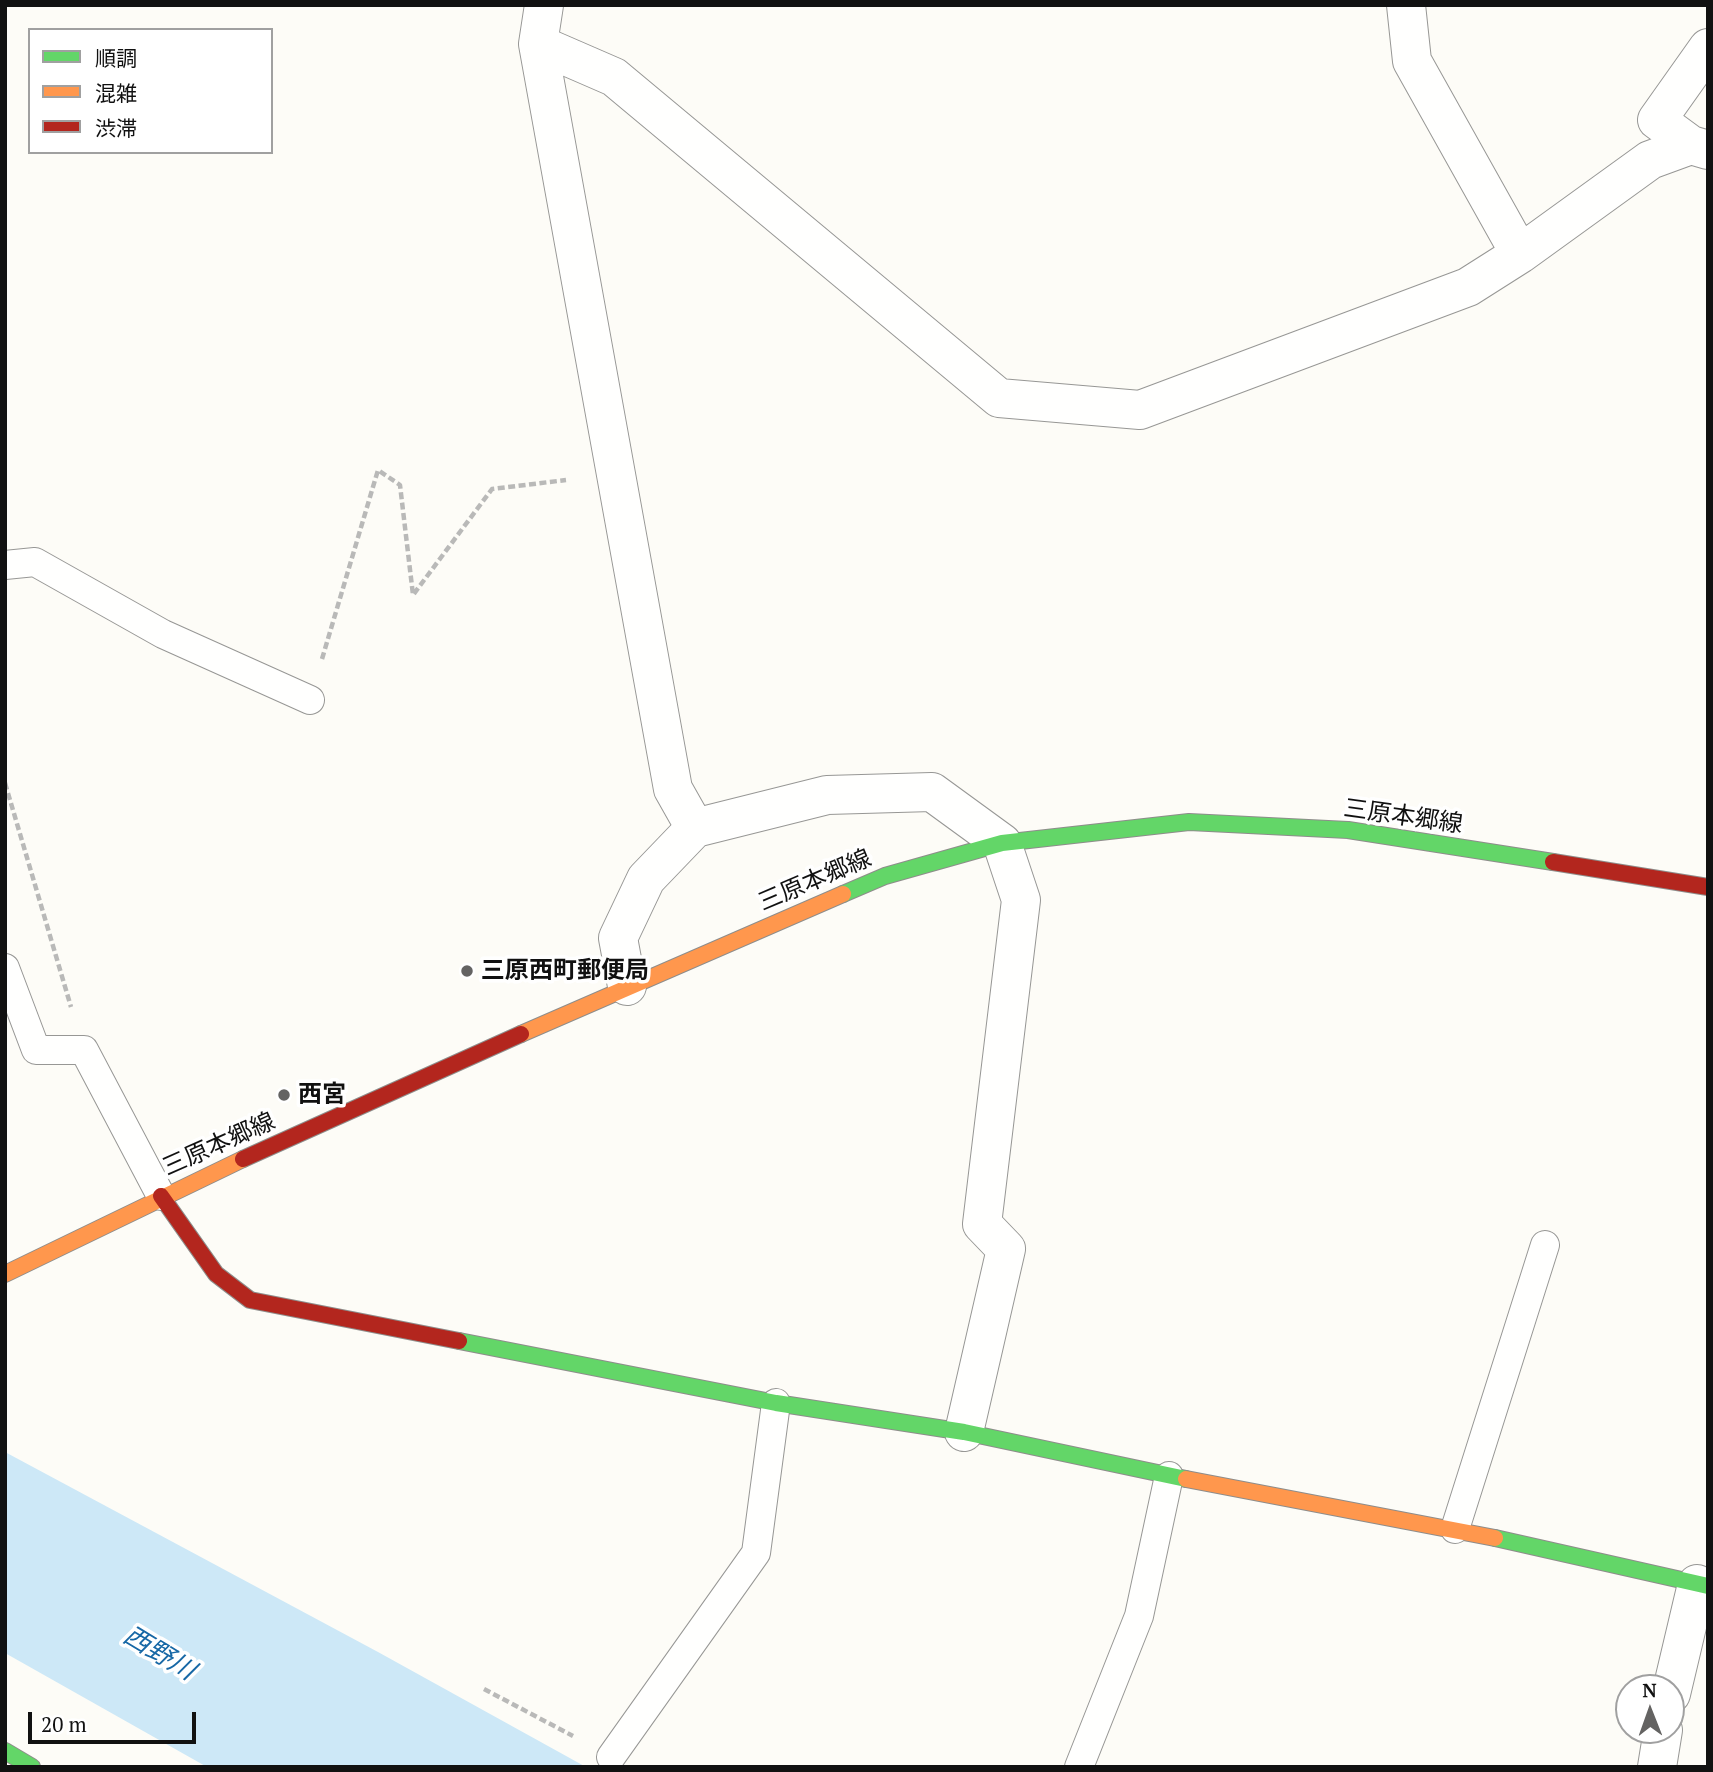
<!DOCTYPE html>
<meta charset="utf-8">
<style>
body{margin:0}
#map{position:relative;width:1713px;height:1772px;overflow:hidden;background:#fdfcf7;font-family:"PT Serif","Noto Sans JP",serif}
canvas{display:block}
.frame{position:absolute;inset:0;border:7px solid #111;pointer-events:none}
.legend{position:absolute;left:28px;top:28px;width:245px;height:126px;box-sizing:border-box;background:#fff;border:2px solid #a0a0a0;margin:0;padding:9px 12px;list-style:none;font-size:21px;color:#111}
.legend li{display:flex;align-items:center;gap:14px;height:35px}
.legend b{width:35px;border:2px solid #a0a0a0}
.north{position:absolute;left:1615px;top:1674px;width:70px;height:70px;box-sizing:border-box;background:#fff;border:2px solid #a0a0a0;border-radius:50%;rotate:359deg;font-size:19px;font-weight:700;line-height:28px;text-align:center;color:#111}
.north::after{content:'';display:block;margin:auto;width:24px;height:32px;background:#646362;clip-path:polygon(50% 0,100% 100%,50% 72%,0 100%)}
.scale{position:absolute;left:28px;top:1712px;width:168px;height:32px;box-sizing:border-box;border:4px solid #111;border-top:0;padding-left:9px;font-size:21px;line-height:24px;white-space:nowrap;color:#111;-webkit-text-stroke:5px #fff;paint-order:stroke}
</style>
<div id="map">
<canvas width="1713" height="1772"></canvas>
<div class="frame"></div>
<ul class="legend">
<li><b style="height:9px;background:#63d668"></b>順調</li>
<li><b style="height:9px;background:#ff974d"></b>混雑</li>
<li><b style="height:9px;background:#b3261e"></b>渋滞</li>
</ul>
<div class="north">N</div>
<div class="scale">20 m</div>
</div>
<script>
const context = document.querySelector('canvas').getContext('2d');
context.lineJoin = 'round';
function fill(path, color) {
  context.fillStyle = color;
  context.fill(path, 'evenodd');
}
function poly(rows) {
  const path = new Path2D();
  for (const r of rows) {
    path.moveTo(r[0], r[1]);
    for (let i = 2; i < r.length; i += 2) path.lineTo(r[i], r[i + 1]);
  }
  return path;
}
function stroke(path, color, width, dash) {
  context.strokeStyle = color;
  context.lineWidth = width;
  context.lineCap = dash ? 'butt' : 'round';
  context.setLineDash(dash || []);
  context.stroke(path);
}
function label(font, color, halo, rows, align = 'center') {
  context.font = font + ' "PT Serif","Noto Sans JP",serif';
  context.lineWidth = 7;
  context.setLineDash([]);
  context.textBaseline = 'middle';
  context.strokeStyle = halo;
  context.fillStyle = color;
  for (const [text, x, y, turn = 0] of rows) {
    context.save();
    context.translate(x, y);
    context.rotate((+turn || 0) * Math.PI / 180);
    context.textAlign = isNaN(turn) ? turn : align;
    if (halo) context.strokeText(text, 0, 0);
    context.fillText(text, 0, 0);
    context.restore();
  }
}
const water = poly([
 [5,1452,378,1652,586,1767,207,1767,5,1653]
]);
const path = poly([
 [322,659,378,470,400,485,413,595,492,489,566,480],
 [5,783,71,1007],
 [484,1689,573,1736]
]);
const lane = poly([
 [5,565,35,562,163,634,310,700],
 [5,968,36,1050,84,1050,161,1196],
 [1455,1529,1545,1245],
 [611,1757,756,1553,776,1403],
 [1079,1767,1139,1616,1169,1476]
]);
const street = poly([
 [544,5,538,44,673,789,695,828],
 [1406,5,1412,61,1520,254],
 [538,44,614,77,999,398,1140,410,1468,287,1520,254,1650,160,1691,145,1708,150],
 [1691,145,1657,120,1708,48],
 [627,986,618,938,646,879,695,828,827,795,932,792,1002,843,1021,900,982,1224,1006,1249,964,1432],
 [1671,1694,1697,1584],
 [1657,1767,1663,1730]
]);
const fast = poly([
 [843,894,885,876,1002,843,1189,822,1348,830,1553,862],
 [459,1341,776,1403,964,1432,1186,1479],
 [1495,1538,1708,1586],
 [5,1751,32,1767]
]);
const slow = poly([
 [521,1034,843,894],
 [5,1274,243,1159],
 [1186,1479,1495,1538]
]);
const jam = poly([
 [1553,862,1708,887],
 [243,1159,521,1034],
 [161,1196,216,1274,250,1300,459,1341]
]);
const markers = [
 [467,971,7,"#646362"],
 [284,1095,7,"#646362"]
];
const streetNames = [
 ["三原本郷線",1403,817,8],
 ["三原本郷線",815,881,-23],
 ["三原本郷線",219,1145,-24]
];
const poiNames = [
 ["三原西町郵便局",481,971],
 ["西宮",298,1095]
];
const waterNames = [
 ["西野川",159,1654,31]
];
fill(water, '#cde8f7');
stroke(lane, '#979795', 30);
stroke(street, '#979795', 40);
stroke(fast, '#8e8d8b', 18);
stroke(slow, '#8e8d8b', 18);
stroke(jam, '#8e8d8b', 18);
stroke(path, '#b9b9b8', 4.5, [7, 3.5]);
stroke(lane, '#fffffe', 28);
stroke(street, '#fffffe', 38);
stroke(fast, '#63d668', 16);
stroke(slow, '#ff974d', 16);
stroke(jam, '#b3261e', 16);
for (const [x, y, r, color] of markers) {
  const dot = new Path2D();
  dot.arc(x, y, r, 0, 2 * Math.PI);
  context.fillStyle = color;
  context.fill(dot);
  stroke(dot, '#fff', 2.5);
}
label('24px', '#111', '#fff', streetNames);
label('bold 24px', '#111', '#fff', poiNames, 'left');
label('italic 26px', '#1768a6', '#fff', waterNames);
</script>
